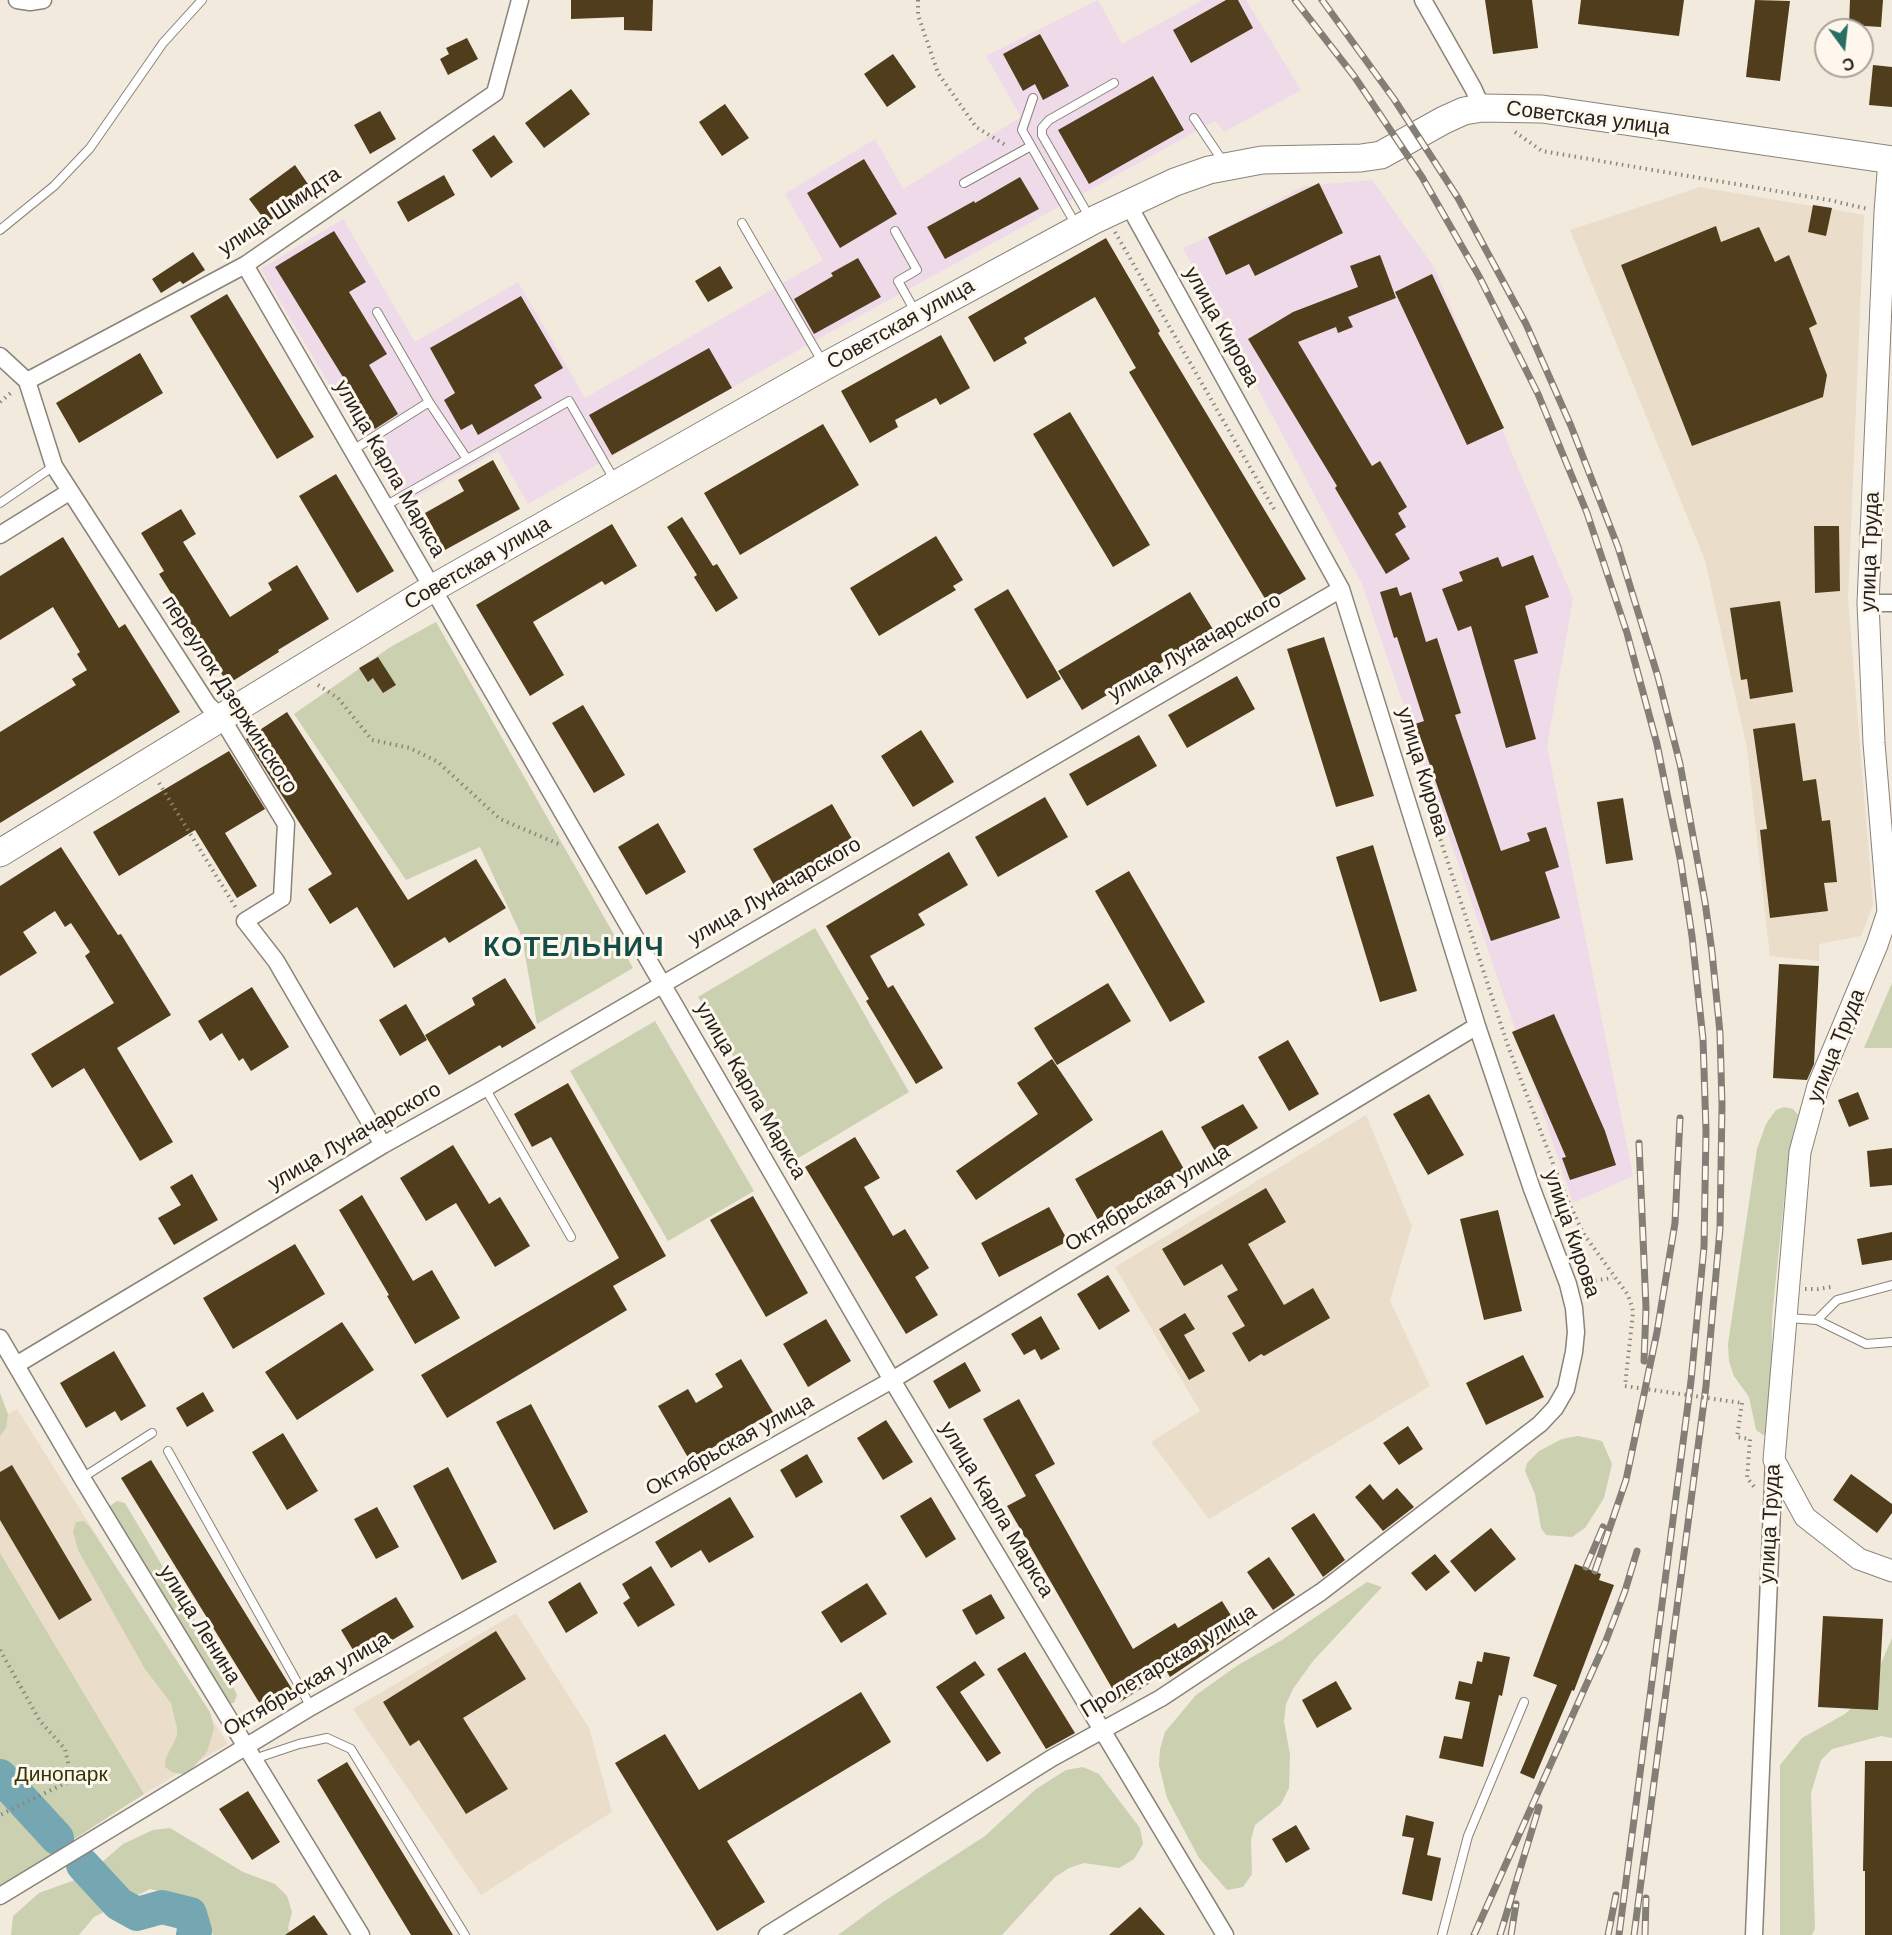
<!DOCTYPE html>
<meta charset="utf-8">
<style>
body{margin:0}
#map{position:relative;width:1892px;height:1935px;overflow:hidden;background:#f2eadd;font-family:"DM Sans",sans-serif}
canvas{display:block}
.north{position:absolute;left:1814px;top:18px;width:60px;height:60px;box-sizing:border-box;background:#fef7ed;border:2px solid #a8a29a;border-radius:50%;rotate:165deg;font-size:16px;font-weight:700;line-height:24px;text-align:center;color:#26231e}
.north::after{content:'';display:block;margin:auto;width:21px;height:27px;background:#276e64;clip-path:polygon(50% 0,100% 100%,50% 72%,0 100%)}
</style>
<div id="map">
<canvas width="1892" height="1935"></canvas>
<div class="north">С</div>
</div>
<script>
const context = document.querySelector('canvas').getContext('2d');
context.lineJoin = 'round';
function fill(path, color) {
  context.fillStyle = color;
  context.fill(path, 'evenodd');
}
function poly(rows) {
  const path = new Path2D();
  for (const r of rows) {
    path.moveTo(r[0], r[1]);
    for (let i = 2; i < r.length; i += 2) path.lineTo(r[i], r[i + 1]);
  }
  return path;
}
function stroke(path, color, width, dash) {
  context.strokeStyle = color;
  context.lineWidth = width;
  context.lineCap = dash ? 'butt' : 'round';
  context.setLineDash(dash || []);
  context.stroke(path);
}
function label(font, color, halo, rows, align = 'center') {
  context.font = font + ' "DM Sans",sans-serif';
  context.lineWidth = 6;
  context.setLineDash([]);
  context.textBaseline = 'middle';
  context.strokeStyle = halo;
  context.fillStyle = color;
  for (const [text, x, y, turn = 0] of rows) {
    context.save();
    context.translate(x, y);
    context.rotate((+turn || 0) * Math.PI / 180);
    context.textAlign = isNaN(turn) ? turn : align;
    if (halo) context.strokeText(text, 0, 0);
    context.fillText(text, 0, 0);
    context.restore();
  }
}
const commercial = poly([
 [1098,0,1122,44,1203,0,1246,0,1301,90,1224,132,1215,121,816,340,528,504,498,451,401,505,261,269,343,219,415,342,518,282,585,398,823,260,785,194,875,139,903,189,1021,117,986,56],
 [1372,180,1434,267,1573,599,1547,746,1633,1176,1573,1203,1508,1008,1362,584,1183,248,1208,237,1304,186]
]);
const built = poly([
 [1700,187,1864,215,1848,599,1873,905,1861,936,1819,944,1819,961,1770,956,1747,748,1705,560,1570,230],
 [1366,1115,1412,1226,1390,1301,1430,1386,1209,1519,1151,1442,1200,1411,1115,1267],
 [17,1409,228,1744,144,1794,0,1553,0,1418],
 [516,1613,589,1728,612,1812,481,1895,353,1709]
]);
const green = poly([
 [436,622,633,968,537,1024,522,937,480,847,406,880,294,714,392,646],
 [815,928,909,1092,795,1160,698,997],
 [1892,983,1892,1048,1864,1048],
 [655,1021,754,1191,668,1241,570,1071],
 [1784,1107,1793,1109,1798,1115,1789,1151,1772,1317,1771,1432,1763,1435,1756,1430,1749,1397,1734,1376,1729,1361,1728,1344,1757,1149,1766,1124,1776,1110],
 [0,1393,8,1414,6,1428,0,1436],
 [1578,1436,1602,1441,1612,1464,1604,1498,1585,1528,1572,1537,1546,1535,1541,1528,1535,1494,1525,1471,1527,1463,1539,1451,1562,1439],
 [117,1501,125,1503,230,1680,237,1695,234,1703,226,1704,111,1514,110,1506],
 [84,1521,90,1527,210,1712,214,1728,207,1752,189,1772,181,1774,172,1772,165,1767,166,1758,177,1736,177,1728,171,1703,145,1669,78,1550,73,1531,76,1522],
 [0,1553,144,1794,0,1887],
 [1367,1582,1382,1587,1313,1661,1293,1689,1286,1704,1284,1721,1290,1755,1289,1788,1281,1804,1255,1825,1251,1840,1252,1874,1243,1887,1227,1890,1199,1858,1167,1798,1159,1765,1160,1749,1165,1732,1196,1695,1238,1665,1282,1640],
 [1892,1638,1892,1738,1881,1736,1832,1749,1821,1760,1811,1793,1815,1928,1812,1935,1780,1935,1780,1765,1802,1738,1845,1714,1869,1691],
 [1083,1767,1099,1774,1140,1828,1143,1844,1134,1859,1119,1868,1084,1863,1069,1868,1055,1877,1002,1935,838,1935,883,1902,985,1836,1036,1789,1066,1770],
 [170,1828,243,1872,275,1884,287,1896,292,1912,288,1928,291,1935,213,1935,208,1920,183,1897,150,1889,94,1917,79,1935,11,1935,13,1916,39,1893,86,1876,123,1844,153,1830]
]);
const river = poly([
 [0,1776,57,1838],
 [83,1865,119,1904,137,1914,162,1907,190,1914,195,1931,193,1935]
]);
const building = poly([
 [571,0,653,0,652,31,624,30,624,17,571,19],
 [1226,0,1238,0,1253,28,1191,63,1173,30],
 [1485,0,1532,0,1538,48,1493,54],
 [1581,0,1684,0,1679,36,1578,24],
 [1755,0,1790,1,1780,81,1746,77],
 [1850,0,1883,0,1881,27,1849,25],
 [1040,34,1069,86,1043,100,1035,84,1023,91,1003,54],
 [467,38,478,59,448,75,440,59,449,54,446,48],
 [893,54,916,87,887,107,864,74],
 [1873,65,1892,67,1892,107,1869,105],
 [1153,76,1184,130,1089,184,1058,130],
 [571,89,590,114,544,148,525,123],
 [725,104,749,138,722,156,699,122],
 [380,111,396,139,370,154,354,125],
 [494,135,513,162,491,178,472,150],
 [864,159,897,214,840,248,807,193],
 [295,165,312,190,267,223,249,199],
 [444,175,455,195,408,222,397,202],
 [1020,177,1039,209,945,259,927,227,974,201,975,203],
 [1319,183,1343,233,1255,276,1249,264,1226,275,1208,237],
 [1813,205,1832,208,1826,236,1808,232],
 [1716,226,1721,242,1759,227,1775,262,1789,255,1817,324,1809,328,1827,375,1823,397,1692,446,1621,265],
 [334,231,366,282,349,292,387,354,369,365,398,414,375,429,275,267],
 [1106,238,1160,331,1158,333,1306,579,1267,602,1129,372,1136,368,1095,297,1024,338,1027,343,994,362,968,317],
 [193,252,205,270,183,284,180,281,161,293,152,279],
 [1380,255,1396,298,1348,317,1353,327,1338,333,1336,327,1298,342,1372,466,1380,461,1407,507,1398,513,1406,527,1395,534,1410,559,1386,574,1335,488,1337,486,1248,339,1293,312,1358,287,1350,266],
 [858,258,881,297,814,334,794,299,833,276,831,273],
 [720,266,733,288,708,302,695,281],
 [1432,274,1504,428,1467,445,1395,292],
 [227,294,314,437,277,459,190,316],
 [521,296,563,368,534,385,542,398,478,435,472,424,461,430,444,400,455,393,430,348],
 [941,335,970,388,940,405,936,398,895,420,898,427,870,443,841,391],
 [709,348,732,388,612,455,589,415],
 [140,353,163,393,79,443,56,403],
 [1070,412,1150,545,1113,567,1033,434],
 [823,424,859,485,740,555,704,493],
 [493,460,520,509,445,550,425,513,464,491,458,480],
 [336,474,394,571,357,593,299,496],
 [181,509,196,534,183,542,230,617,272,590,268,583,297,565,329,619,278,650,279,652,228,684,159,574,164,571,141,533],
 [682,517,713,566,717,564,738,598,716,612,694,577,697,575,667,527],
 [612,524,637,566,605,585,602,581,533,622,564,675,530,696,476,605],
 [1814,526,1839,526,1840,591,1815,593],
 [936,536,963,580,953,586,956,590,879,636,850,588],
 [63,537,119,628,125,624,180,712,0,823,0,732,76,685,72,679,87,670,77,654,80,652,53,607,0,640,0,576],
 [1533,555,1549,597,1525,606,1538,653,1514,660,1536,739,1506,748,1471,626,1458,631,1442,589,1463,581,1459,572,1498,557,1502,567],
 [1397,587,1400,596,1411,592,1426,642,1437,638,1461,713,1455,715,1501,851,1530,841,1527,833,1546,827,1559,867,1545,872,1560,918,1491,941,1422,742,1420,743,1415,724,1424,721,1397,637,1394,638,1380,592],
 [1008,589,1061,679,1027,699,974,609],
 [1190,592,1214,631,1082,710,1058,671],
 [1780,601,1793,692,1750,699,1747,679,1741,680,1730,608],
 [1324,637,1374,796,1336,807,1287,649],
 [378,657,396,685,383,693,373,678,368,682,359,668],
 [1237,676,1255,709,1187,748,1168,715],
 [583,705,625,775,594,793,552,723],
 [287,712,408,900,476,859,506,908,449,943,445,937,394,968,357,907,330,924,308,889,332,874,246,739],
 [1795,723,1803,781,1816,779,1822,821,1830,820,1837,882,1824,883,1828,911,1770,918,1760,830,1767,829,1753,729],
 [921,730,954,782,913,807,881,756],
 [1139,735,1157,766,1087,806,1069,774],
 [229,751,265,809,225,833,257,886,237,898,195,830,119,876,93,832],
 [1045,797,1068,837,998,877,975,837],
 [1623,798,1633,860,1606,864,1597,802],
 [832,804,854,842,775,887,753,849],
 [658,823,686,872,646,895,618,847],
 [1373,845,1417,991,1380,1002,1336,857],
 [61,847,118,935,121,934,171,1015,117,1048,173,1142,140,1161,84,1068,52,1088,31,1054,114,1003,85,956,90,952,71,923,65,927,55,911,23,932,37,953,0,976,0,886],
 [949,852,968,885,918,914,925,925,870,956,888,988,893,985,943,1068,916,1084,866,1001,869,999,826,926],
 [1129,871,1205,1002,1170,1022,1095,891],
 [1779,964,1819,966,1814,1064,1807,1080,1773,1078],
 [505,978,536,1028,502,1048,500,1045,449,1075,425,1035,475,1005,472,998],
 [1108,983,1131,1021,1057,1065,1034,1028],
 [252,987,289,1047,251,1071,243,1058,239,1061,222,1033,210,1041,198,1021],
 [406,1004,427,1040,400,1056,379,1020],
 [1554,1014,1605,1131,1616,1165,1570,1180,1562,1158,1566,1157,1512,1032],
 [1288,1040,1319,1094,1289,1111,1258,1057],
 [1052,1059,1093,1120,976,1200,956,1171,1038,1114,1017,1083],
 [568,1083,666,1256,613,1286,627,1310,447,1418,421,1375,619,1258,551,1137,532,1147,514,1114],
 [1858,1092,1869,1119,1849,1127,1838,1100],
 [1429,1094,1464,1155,1428,1175,1393,1114],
 [1243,1104,1258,1128,1216,1153,1201,1127],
 [1162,1130,1185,1171,1098,1220,1075,1179],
 [855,1137,880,1178,864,1187,893,1236,905,1229,929,1268,915,1277,938,1315,906,1334,805,1167],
 [453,1145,489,1204,500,1197,530,1246,495,1267,456,1203,426,1221,400,1178],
 [1892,1148,1892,1185,1870,1187,1867,1151],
 [192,1174,218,1220,174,1245,158,1218,181,1205,170,1187],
 [1266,1188,1286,1222,1248,1244,1284,1305,1313,1288,1330,1318,1264,1356,1261,1354,1249,1362,1232,1333,1245,1326,1227,1296,1238,1290,1222,1264,1184,1286,1162,1249],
 [362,1195,413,1281,432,1270,460,1318,415,1344,387,1296,389,1295,339,1210],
 [753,1196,808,1293,766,1317,710,1220],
 [1049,1207,1068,1241,999,1277,981,1243],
 [1498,1210,1522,1311,1484,1320,1460,1219],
 [1892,1232,1892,1260,1862,1265,1857,1239],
 [295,1244,325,1294,233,1349,203,1298],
 [1108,1275,1130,1311,1099,1330,1077,1294],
 [1185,1313,1195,1329,1184,1335,1205,1371,1189,1380,1159,1329],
 [1041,1316,1060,1349,1041,1360,1035,1349,1024,1355,1011,1334],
 [826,1319,851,1361,808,1387,783,1344],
 [342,1322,374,1370,297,1420,265,1372],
 [114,1351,146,1406,121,1421,115,1411,86,1428,60,1383],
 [1523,1355,1544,1397,1486,1425,1466,1383],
 [741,1359,773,1412,690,1461,658,1406,688,1389,696,1403,723,1387,715,1374],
 [965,1362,981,1391,949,1409,933,1381],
 [203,1392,214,1411,187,1427,176,1408],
 [1019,1399,1055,1464,1035,1475,1133,1649,1175,1623,1178,1628,1222,1601,1240,1630,1170,1677,1167,1672,1120,1702,1007,1506,1026,1496,983,1419],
 [531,1404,588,1512,554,1530,496,1422],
 [886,1420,913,1462,883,1480,857,1438],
 [1408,1426,1423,1449,1399,1465,1383,1443],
 [283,1433,318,1491,287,1510,252,1452],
 [807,1454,823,1482,796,1498,780,1470],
 [151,1460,295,1694,265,1712,121,1478],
 [12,1465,92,1600,59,1620,0,1520,0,1472],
 [448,1467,497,1562,462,1580,413,1486],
 [1851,1474,1892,1504,1892,1513,1877,1533,1833,1500],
 [1370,1484,1383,1500,1397,1488,1414,1507,1383,1531,1355,1497],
 [730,1497,754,1537,709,1563,701,1550,671,1568,655,1542],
 [931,1497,956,1539,926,1558,900,1516],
 [377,1507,399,1547,376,1559,354,1519],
 [1314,1513,1345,1560,1323,1577,1291,1528],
 [1491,1528,1516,1559,1475,1592,1450,1561],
 [1435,1554,1450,1572,1426,1591,1411,1573],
 [1269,1557,1295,1595,1273,1610,1247,1572],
 [1575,1564,1601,1574,1599,1580,1614,1585,1574,1691,1572,1690,1534,1779,1520,1773,1557,1685,1533,1676],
 [651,1566,675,1605,638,1627,623,1603,630,1598,622,1584],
 [580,1582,598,1613,566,1633,548,1602],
 [867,1583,887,1614,841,1643,821,1612],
 [991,1594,1005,1618,976,1635,962,1610],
 [396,1597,414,1627,359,1660,341,1630],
 [1823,1616,1883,1619,1878,1710,1818,1707],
 [496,1631,526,1679,463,1718,508,1789,466,1814,419,1740,410,1746,383,1702],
 [1025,1652,1075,1733,1046,1749,997,1669],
 [1484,1652,1510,1657,1502,1696,1499,1695,1483,1767,1439,1758,1444,1736,1462,1739,1470,1702,1455,1699,1459,1681,1472,1684,1477,1661,1482,1662],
 [975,1661,985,1675,960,1692,1001,1753,987,1762,936,1687],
 [1336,1681,1352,1709,1317,1728,1302,1700],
 [861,1692,891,1742,727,1841,765,1902,717,1931,615,1763,665,1734,699,1790],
 [1865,1761,1892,1761,1892,1935,1865,1935,1865,1871,1863,1871],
 [347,1762,453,1935,411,1935,317,1780],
 [248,1791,280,1842,252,1860,219,1809],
 [1406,1815,1434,1822,1427,1855,1441,1858,1432,1901,1402,1894,1414,1838,1402,1836],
 [1296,1825,1310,1849,1286,1863,1272,1839],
 [1140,1907,1165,1935,1109,1935],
 [314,1915,328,1935,285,1935]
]);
const path = poly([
 [918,0,918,15,938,73,976,127,1007,146],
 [1515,132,1542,151,1829,200,1868,209],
 [1115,232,1274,509],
 [0,402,13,391],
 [318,685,338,698,372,740,410,748,438,762,500,819,561,845],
 [1418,771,1508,1046,1564,1192,1583,1233,1628,1295,1632,1307,1633,1313,1625,1386],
 [159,783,236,908],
 [1583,1282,1613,1278],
 [1805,1289,1818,1289,1831,1287],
 [1742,1403,1737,1437,1750,1439,1747,1478,1756,1489],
 [0,1650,40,1721,65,1749,72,1780,0,1815]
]);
const service = poly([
 [1033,98,1022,130,1076,225],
 [1194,118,1224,163],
 [964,183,1031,146],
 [1090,218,1042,135,1042,128,1049,120,1114,83],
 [742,223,823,363],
 [0,230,54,186,90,148,163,43,202,0],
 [895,231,917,270,898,281,916,313],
 [377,312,429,402,467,459],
 [353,450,429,402],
 [0,503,54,466],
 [385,506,569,401,615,481],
 [485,1088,571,1237],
 [1787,1318,1817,1320,1837,1300,1892,1285],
 [1817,1320,1866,1344,1892,1342],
 [168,1451,311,1707],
 [82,1478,152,1433],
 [254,1759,299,1744,327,1738,351,1749,465,1935],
 [1442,1935,1468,1836,1524,1702]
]);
const minor = poly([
 [17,0,30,2,43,0],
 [1423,0,1473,88,1482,108],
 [245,265,892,1380,1225,1935],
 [0,356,27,381],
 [27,381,54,466,208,705,221,717,286,824,282,898,245,921,276,961,383,1145],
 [27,381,245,265,495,93,520,0],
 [0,535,69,492],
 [1868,603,1892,603],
 [0,1338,82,1478,361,1935],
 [16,1365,383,1145,485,1088,1341,589],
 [0,1896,311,1707,892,1380,1477,1026],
 [767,1935,1052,1758,1161,1698,1321,1592,1540,1424,1555,1408,1566,1389,1574,1352,1576,1332,1574,1308,1568,1284,1532,1189,1477,1026,1341,589,1128,204],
 [1754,1935,1774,1460]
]);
const tertiary = poly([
 [1889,160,1885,212,1868,603,1874,743,1888,912,1877,945,1818,1086,1800,1152,1774,1460,1805,1517,1859,1559,1892,1571]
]);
const primary = poly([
 [0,853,433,588,825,366,1096,219,1175,182,1209,170,1262,160,1361,158,1381,155,1444,120,1464,111,1482,108,1542,109,1892,160]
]);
const rail = poly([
 [1295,0,1354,76,1422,177,1480,278,1538,394,1587,513,1627,633,1657,744,1681,863,1692,936,1703,1039,1706,1131,1704,1247,1691,1381,1619,1935],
 [1322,0,1394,99,1458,198,1526,324,1571,426,1618,547,1658,677,1680,764,1705,902,1712,952,1720,1033,1722,1105,1720,1229,1706,1386,1634,1935],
 [1639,1143,1646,1308,1644,1361],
 [1586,1567,1603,1527],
 [1595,1571,1626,1480,1657,1332,1675,1223,1680,1118],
 [1474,1935,1605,1643,1625,1591,1637,1551],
 [1500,1935,1539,1807],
 [1511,1935,1516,1904],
 [1608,1935,1616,1895],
 [1645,1935,1646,1898]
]);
const pathBridge = poly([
 [1625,1386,1742,1403]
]);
const streetNames = [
 ["Советская улица",1588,119,7],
 ["улица Шмидта",280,212,-34],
 ["Советская улица",901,325,-29],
 ["улица Кирова",1221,327,61],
 ["улица Карла Маркса",389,469,60],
 ["улица Труда",1871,552,-88],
 ["Советская улица",478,564,-30],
 ["улица Луначарского",1195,648,-30],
 ["переулок Дзержинского",229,695,57],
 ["улица Кирова",1422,772,73],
 ["улица Луначарского",775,892,-30],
 ["улица Труда",1837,1046,-68],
 ["улица Карла Маркса",750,1091,60],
 ["улица Луначарского",355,1137,-30],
 ["Октябрьская улица",1148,1199,-31],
 ["улица Кирова",1571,1234,71],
 ["Октябрьская улица",730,1446,-29],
 ["улица Карла Маркса",996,1510,59],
 ["улица Труда",1771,1524,-87],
 ["улица Ленина",199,1625,58],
 ["Пролетарская улица",1169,1662,-31],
 ["Октябрьская улица",307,1685,-30]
];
const parkNames = [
 ["Динопарк",61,1775]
];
const districtNames = [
 ["КОТЕЛЬНИЧ",574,949]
];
fill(commercial, '#eedae9');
fill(built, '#eaddca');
fill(green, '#cad0b0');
stroke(river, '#75a7b2', 34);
fill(building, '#503d1c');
stroke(service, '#8b8378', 10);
stroke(minor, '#8b8378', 19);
stroke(tertiary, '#8b8378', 23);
stroke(primary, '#8b8378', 29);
stroke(path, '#8b867d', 4, [1.5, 4.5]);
stroke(service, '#fff', 8);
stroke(minor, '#fff', 16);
stroke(tertiary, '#fff', 21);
stroke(primary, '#fff', 27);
stroke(rail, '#847f76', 7);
stroke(rail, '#fef7ed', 4.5, [14]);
stroke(pathBridge, '#8b867d', 4, [1.5, 4.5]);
label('21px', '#26231e', '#fef7ed', streetNames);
label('21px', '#323705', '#fef7ed', parkNames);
context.letterSpacing = '1.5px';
label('bold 27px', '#134d46', '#fef7ed', districtNames);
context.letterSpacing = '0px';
</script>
